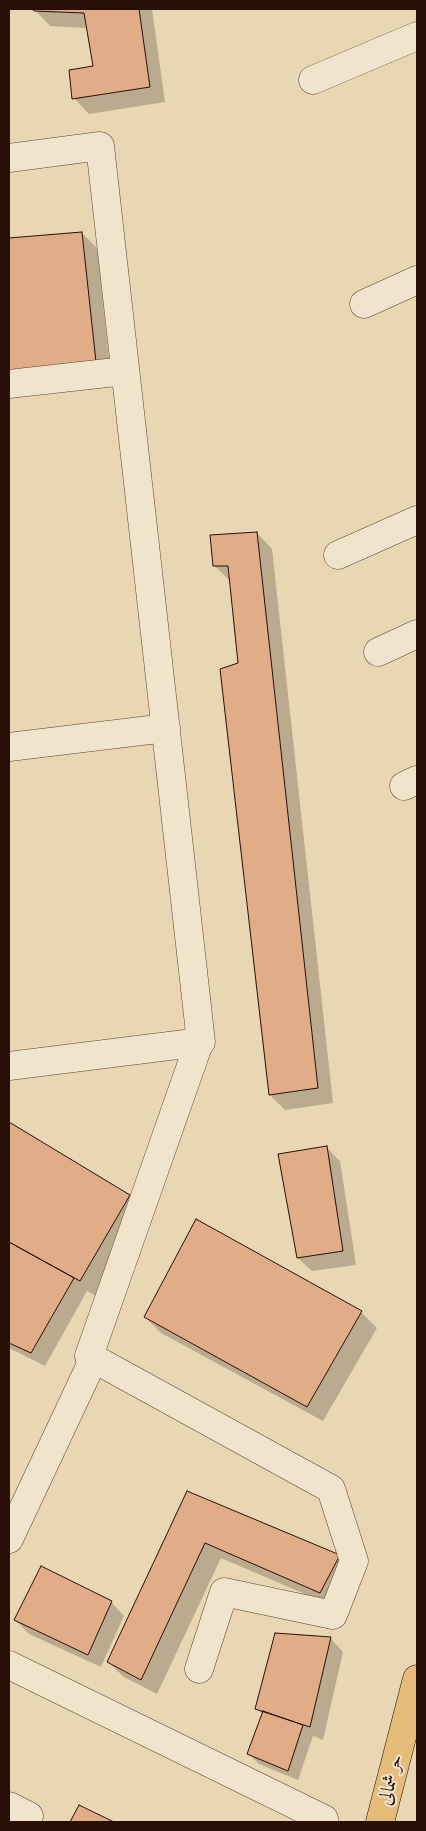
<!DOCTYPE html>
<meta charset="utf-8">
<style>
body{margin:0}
#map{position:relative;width:426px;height:1831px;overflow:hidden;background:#e9d6b2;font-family:"EB Garamond",serif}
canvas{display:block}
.frame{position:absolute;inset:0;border:10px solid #280f06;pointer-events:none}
</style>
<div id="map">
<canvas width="426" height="1831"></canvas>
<div class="frame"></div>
</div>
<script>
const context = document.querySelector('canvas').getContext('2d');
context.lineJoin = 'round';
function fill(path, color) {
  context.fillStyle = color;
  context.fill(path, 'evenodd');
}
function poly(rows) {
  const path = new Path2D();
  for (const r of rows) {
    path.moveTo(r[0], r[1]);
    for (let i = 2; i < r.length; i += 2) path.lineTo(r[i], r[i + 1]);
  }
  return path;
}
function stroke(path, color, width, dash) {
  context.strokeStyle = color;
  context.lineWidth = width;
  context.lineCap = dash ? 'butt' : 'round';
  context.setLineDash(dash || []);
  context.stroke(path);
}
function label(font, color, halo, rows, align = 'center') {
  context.font = font + ' "EB Garamond",Amiri,serif';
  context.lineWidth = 4;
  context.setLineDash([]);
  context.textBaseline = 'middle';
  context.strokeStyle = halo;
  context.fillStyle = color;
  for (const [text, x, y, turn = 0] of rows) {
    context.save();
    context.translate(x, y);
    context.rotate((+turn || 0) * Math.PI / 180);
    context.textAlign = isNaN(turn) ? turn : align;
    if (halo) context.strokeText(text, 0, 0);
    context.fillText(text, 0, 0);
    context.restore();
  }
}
const shadow = poly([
 [34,9,152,9,165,102,89,114,74,98,95,67,88,28,50,26],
 [82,233,97,248,111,377,9,388,9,239],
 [257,533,272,549,333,1103,285,1110,270,1095,239,664,230,581,214,565],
 [9,1123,129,1196,145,1211,96,1296,87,1291,45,1366,9,1348],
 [326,1147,340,1161,356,1265,312,1271,298,1258],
 [361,1312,377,1328,323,1421,161,1333,145,1317],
 [188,1493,339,1556,354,1571,335,1607,221,1558,157,1694,124,1677,108,1662],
 [111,1602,124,1616,101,1667,29,1634,15,1620],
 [330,1638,343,1652,323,1740,313,1736,298,1780,259,1764,249,1754,263,1715,257,1708]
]);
const building = poly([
 [33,9,139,9,150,87,72,99,69,70,93,66,84,13,34,11,33,9],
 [82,232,96,362,9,371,9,238,82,232],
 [257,532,318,1088,269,1095,220,669,238,663,228,566,213,566,210,535,257,532],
 [9,1122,130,1195,80,1281,9,1242,9,1122],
 [327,1146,343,1251,297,1258,278,1154,327,1146],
 [196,1219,362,1311,307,1407,144,1317,196,1219],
 [9,1242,74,1278,31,1353,9,1343,9,1242],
 [187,1491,340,1555,320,1593,205,1543,141,1680,107,1662,187,1491],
 [41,1566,112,1601,88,1655,14,1620,41,1566],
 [275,1633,331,1637,310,1727,255,1709,275,1633],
 [263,1711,303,1725,288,1771,247,1754,263,1711],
 [79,1805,114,1822,70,1822,79,1805]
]);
const minor = poly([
 [313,80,417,36],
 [9,158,100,146,201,1042,9,1066],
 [364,304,417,280],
 [9,384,125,371],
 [338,555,417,520],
 [378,652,417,634],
 [9,747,166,728],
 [404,786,417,780],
 [199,1043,89,1356,331,1489,354,1561,333,1615,224,1592,199,1669],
 [9,1539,94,1358],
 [9,1665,324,1819],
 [9,1806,29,1816,28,1822]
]);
const major = poly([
 [380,1822,417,1679]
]);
const streetNames = [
 ["حر شمالی",391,1780,-76]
];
fill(shadow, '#0003');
fill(building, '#e1ac88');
stroke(building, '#280f06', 1);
stroke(minor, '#584131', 29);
stroke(major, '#280f06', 29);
stroke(minor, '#f1e4cd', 28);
stroke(major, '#e4bb79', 28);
label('19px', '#280f06', '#f1e4cd', streetNames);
</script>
